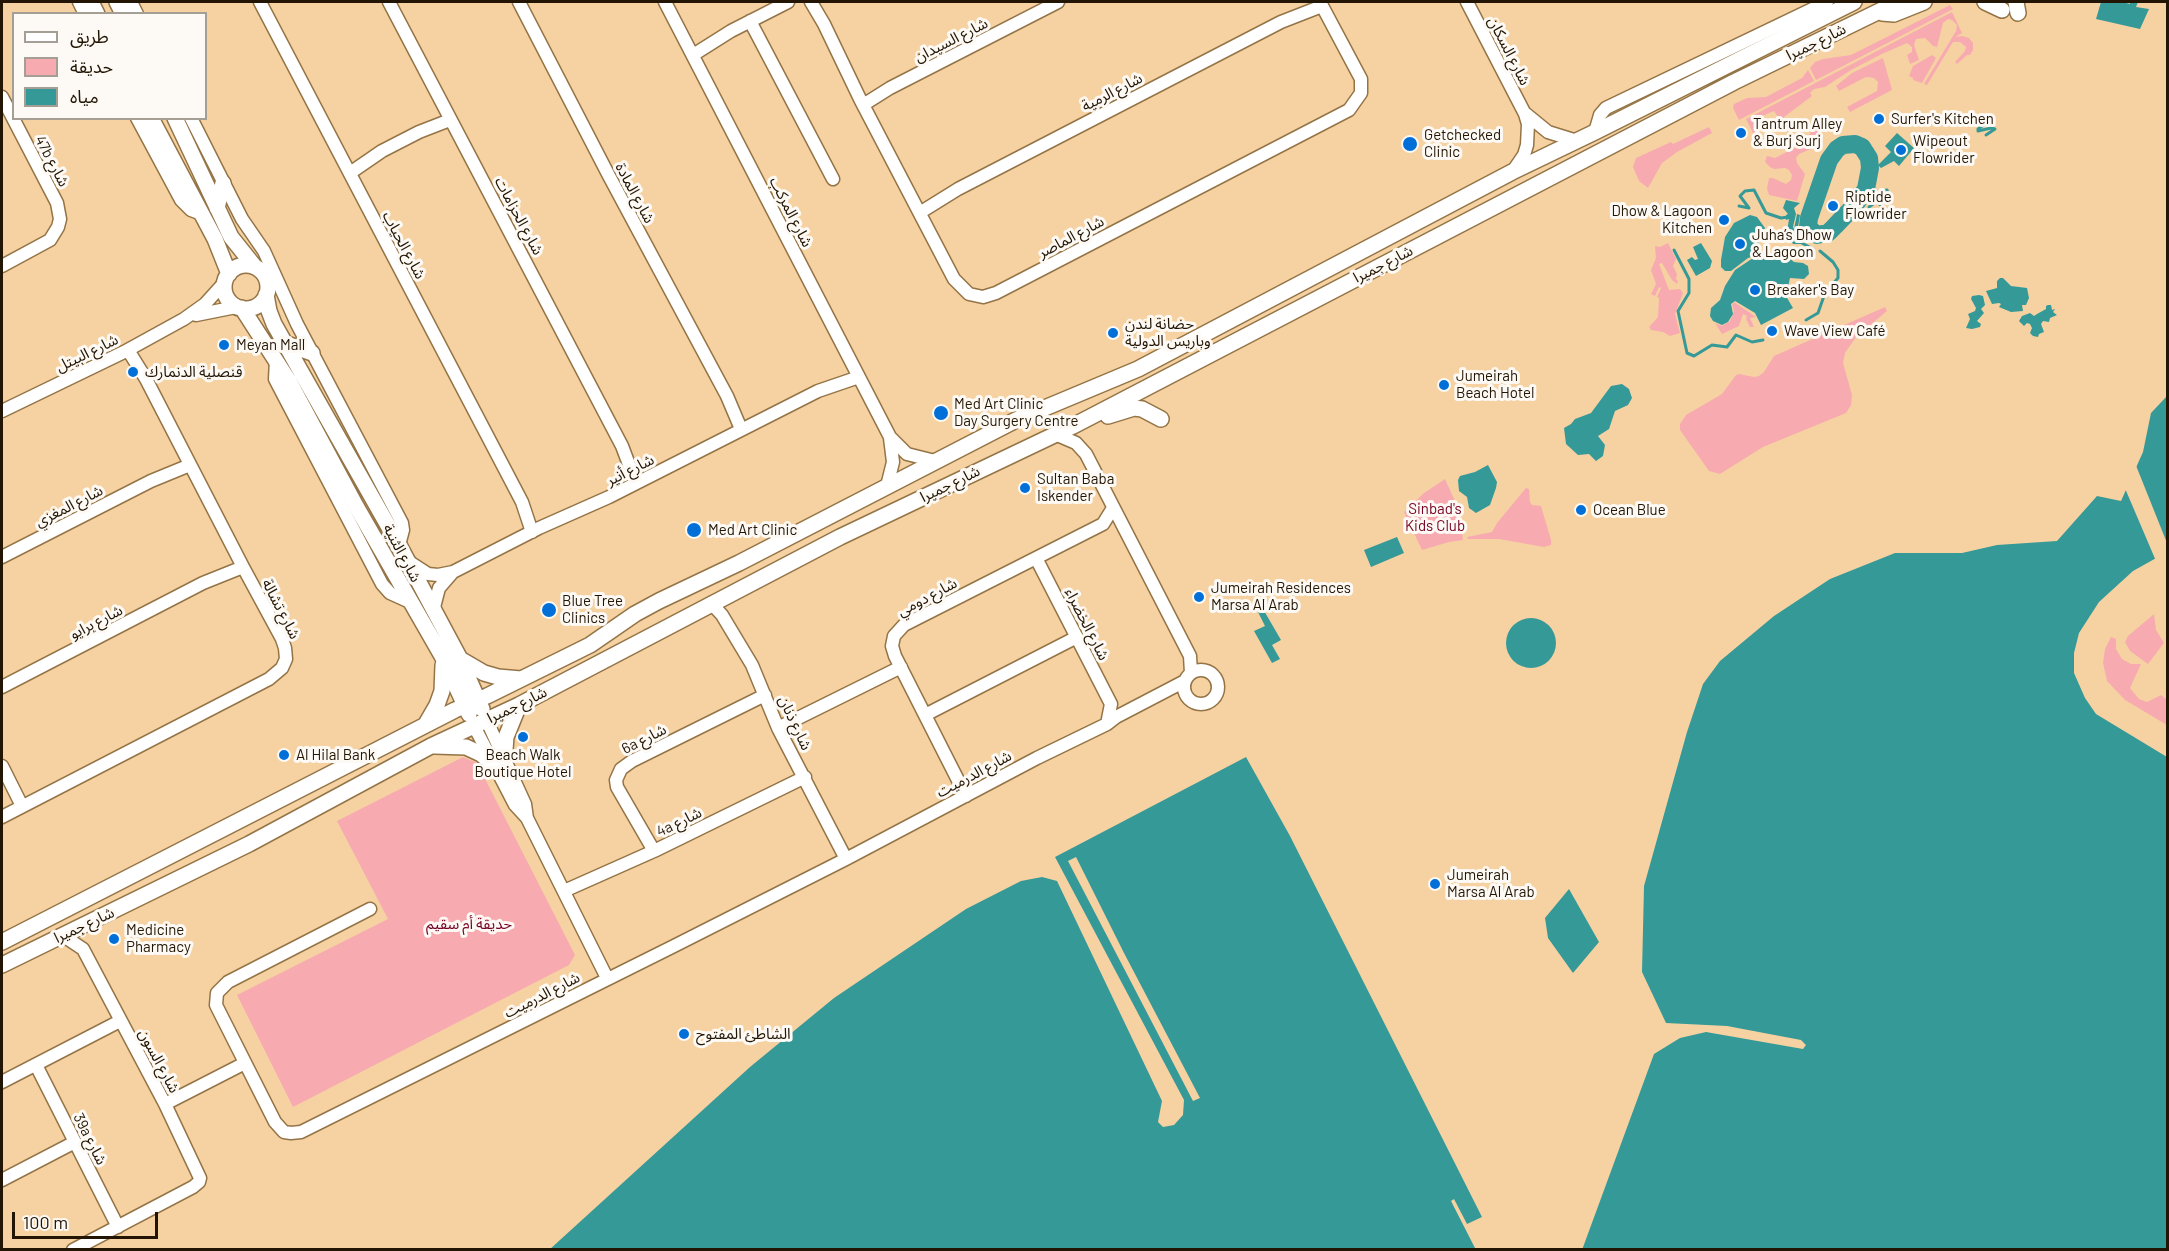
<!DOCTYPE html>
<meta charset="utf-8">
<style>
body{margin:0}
#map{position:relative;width:2169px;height:1251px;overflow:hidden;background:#f6d2a2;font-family:Barlow,"Noto Sans Arabic",sans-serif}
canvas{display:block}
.frame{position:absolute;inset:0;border:3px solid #221504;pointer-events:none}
.legend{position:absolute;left:12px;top:12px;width:195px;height:108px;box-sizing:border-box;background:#fdf9f4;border:2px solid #a59e94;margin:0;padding:8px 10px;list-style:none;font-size:18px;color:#221504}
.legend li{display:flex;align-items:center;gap:12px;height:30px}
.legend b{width:30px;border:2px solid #a59e94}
.scale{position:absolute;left:12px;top:1212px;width:146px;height:27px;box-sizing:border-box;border:3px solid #221504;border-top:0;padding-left:8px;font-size:18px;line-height:21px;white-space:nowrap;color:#221504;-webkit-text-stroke:4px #fdf9f4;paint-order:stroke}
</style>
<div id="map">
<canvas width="2169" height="1251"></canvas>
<div class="frame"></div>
<ul class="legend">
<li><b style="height:8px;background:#fff"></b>طريق</li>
<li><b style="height:16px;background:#f7abb0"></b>حديقة</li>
<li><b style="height:16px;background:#359998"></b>مياه</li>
</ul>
<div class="scale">100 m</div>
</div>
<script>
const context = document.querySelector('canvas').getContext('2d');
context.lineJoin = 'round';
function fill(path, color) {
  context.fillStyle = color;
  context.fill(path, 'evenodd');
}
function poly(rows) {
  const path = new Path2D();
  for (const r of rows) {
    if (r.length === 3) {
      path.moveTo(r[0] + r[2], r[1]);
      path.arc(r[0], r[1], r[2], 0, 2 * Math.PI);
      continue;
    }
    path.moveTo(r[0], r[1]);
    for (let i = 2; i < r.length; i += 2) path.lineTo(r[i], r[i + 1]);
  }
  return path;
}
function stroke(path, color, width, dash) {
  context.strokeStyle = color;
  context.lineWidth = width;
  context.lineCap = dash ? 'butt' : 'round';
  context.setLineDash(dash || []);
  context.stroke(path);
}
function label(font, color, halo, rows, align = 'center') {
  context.font = font + ' Barlow,"Noto Sans Arabic",sans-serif';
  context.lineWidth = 6;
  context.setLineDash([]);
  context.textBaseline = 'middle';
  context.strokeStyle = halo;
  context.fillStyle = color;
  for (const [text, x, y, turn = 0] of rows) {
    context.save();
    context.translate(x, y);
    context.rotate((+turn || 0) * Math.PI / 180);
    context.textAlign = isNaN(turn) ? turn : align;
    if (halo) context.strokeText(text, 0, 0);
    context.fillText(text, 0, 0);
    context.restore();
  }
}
const green = poly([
 [1950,5,1953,9,1816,80,1810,68,1815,62,1823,59,1851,55],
 [1952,12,1962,33,1955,37,1962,36,1969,38,1973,43,1973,50,1970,55,1967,55,1957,64,1955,62,1965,51,1966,47,1960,42,1953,42,1927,85,1924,84,1956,31,1957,25,1952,20,1948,19,1943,23,1937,47,1933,46,1925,38,1916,39,1914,45,1919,60,1910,64,1907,55,1912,52,1912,47,1907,43,1882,54,1851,70,1825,87,1814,89,1810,93,1812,96,1780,120,1774,111,1755,119,1758,130,1754,135,1746,119],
 [1932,55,1936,58,1922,83,1913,80,1913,78,1909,76,1913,66],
 [1883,58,1892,90,1850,112,1847,107,1877,91,1878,82,1874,78,1866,77,1839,91,1836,86,1852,73],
 [1808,70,1814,81,1739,120,1733,108,1734,104,1747,98,1766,97,1802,78],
 [1709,127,1712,133,1677,152,1662,163,1648,188,1639,181,1633,167,1636,158,1671,142,1673,144],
 [1818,127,1821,130,1811,149,1799,154,1796,158,1797,163,1805,174,1797,201,1769,195,1767,189,1769,178,1773,178,1786,184,1791,180,1792,175,1789,170,1785,168,1774,169,1770,167,1765,162,1767,156,1775,158,1810,140,1808,137,1813,128],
 [1668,243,1676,259,1673,266,1677,274,1676,279,1678,281,1677,284,1672,280,1662,263,1659,264,1669,290,1680,289,1683,293,1675,314,1680,333,1670,336,1663,332,1651,330,1649,327,1658,317,1659,298,1657,297,1661,288,1659,287,1655,296,1651,294,1656,284,1651,270,1656,258,1655,246,1660,247],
 [1734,302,1756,317,1750,318,1754,327,1750,327,1746,319,1747,316,1743,314,1739,326,1722,334,1715,323,1722,326,1730,321,1734,311,1732,305],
 [1885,307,1887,311,1856,337,1845,353,1843,363,1852,395,1851,405,1846,413,1763,447,1720,474,1709,471,1680,430,1680,424,1686,415,1722,394,1736,375,1739,374,1754,377,1759,376,1764,372,1774,356],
 [1445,479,1459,510,1463,540,1449,542,1422,550,1404,512,1424,493],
 [1526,488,1529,489,1530,502,1532,505,1541,506,1551,540,1551,545,1544,547,1499,539,1468,539,1467,537,1492,532,1497,523],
 [2154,614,2156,630,2164,643,2148,664,2130,651,2125,642,2128,636],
 [2111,637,2116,639,2116,649,2122,659,2131,664,2141,664,2130,688,2139,699,2147,702,2161,695,2167,700,2167,725,2125,700,2107,681,2103,663,2105,649],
 [463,757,477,763,575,955,569,965,293,1107,237,995,388,919,337,821]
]);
const water = poly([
 [2101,2,2123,2,2130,4,2130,2,2138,2,2136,7,2149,9,2140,29,2096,19],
 [1897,133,1914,148,1899,166,1894,161,1881,168,1878,165,1891,152,1885,146],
 [1786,200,1800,203,1794,208,1796,214,1793,227,1794,229,1797,214,1800,215,1798,227,1803,243,1801,244,1793,244,1787,232,1789,219,1786,220,1786,215,1788,214,1783,208],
 [1750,215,1757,217,1765,228,1757,246,1760,251,1767,253,1748,258,1731,271,1725,271,1721,267,1721,260,1725,237,1734,223],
 [1701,243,1712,261,1710,268,1696,276,1687,260,1692,257,1695,260,1698,259,1693,247],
 [1770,254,1786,255,1794,262,1803,263,1808,266,1809,274,1804,279,1790,278,1786,296,1793,308,1761,325,1755,313,1735,301,1731,304,1733,314,1728,322,1722,325,1713,321,1710,316,1711,308,1720,300,1725,286,1735,270,1753,258],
 [2000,278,2003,278,2011,286,2027,288,2029,298,2026,305,2022,305,2023,311,2011,312,1999,307,2001,304,1999,303,1992,304,1986,291,1997,288,1997,281],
 [1979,295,1983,296,1985,305,1981,309,1984,313,1977,321,1981,324,1980,327,1972,329,1966,328,1970,319,1968,314,1975,311,1976,308,1971,299,1972,296],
 [2048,305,2051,305,2052,310,2055,309,2053,312,2057,315,2050,318,2049,322,2043,321,2041,324,2044,332,2039,334,2038,337,2033,336,2030,333,2032,328,2030,324,2027,323,2024,326,2019,321,2022,316,2030,313,2034,316,2037,314,2046,309,2046,306],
 [1622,384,1629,389,1632,398,1628,405,1615,411,1609,429,1598,436,1605,445,1603,456,1596,461,1589,454,1578,455,1566,444,1564,428,1571,424,1575,419,1591,413,1611,386],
 [2167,396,2167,552,2133,571,2099,602,2079,633,2074,653,2074,673,2085,698,2096,714,2167,757,2167,1249,1582,1250,1654,1054,1680,1038,1706,1032,1803,1049,1806,1045,1801,1040,1727,1026,1666,1023,1642,972,1644,886,1687,732,1703,684,1720,661,1774,616,1830,579,1895,553,1962,553,1997,545,2057,541,2097,496,2121,501,2143,452,2151,413],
 [1488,465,1497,482,1496,488,1490,505,1476,513,1469,508,1467,497,1459,491,1458,480,1460,476,1475,472],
 [1397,537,1404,553,1371,567,1364,550],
 [1263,609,1281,640,1272,645,1280,659,1272,663,1254,631,1265,626,1258,612],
 [1531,643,25],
 [1246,757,1290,836,1482,1217,1467,1224,1454,1199,1451,1201,1476,1250,549,1250,750,1067,834,998,966,909,1021,881,1042,877,1057,881,1162,1101,1158,1122,1163,1127,1174,1125,1183,1115,1184,1100,1055,857],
 [1569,889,1599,942,1573,973,1548,938,1545,918]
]);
const pier = poly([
 [2135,463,2167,543,2168,556,2156,561,2124,486],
 [1076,857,1124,953,1200,1098,1193,1101,1068,861]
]);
const stream = poly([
 [1978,119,1985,124,1978,129,1978,131,1991,128,1995,129,1986,135],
 [1739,206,1749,208,1740,196,1745,191,1754,190,1766,213,1781,218,1788,217],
 [1869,207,1876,202,1881,191,1887,190,1889,195,1880,205],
 [1800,242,1813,249],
 [1674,250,1689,279,1689,293,1678,311,1687,353,1694,356,1712,345,1727,347,1736,335,1752,342,1763,340],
 [1806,320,1818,313,1825,293,1838,278,1838,270,1833,262,1820,251]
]);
const river = poly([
 [1855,144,1862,147,1869,158,1870,168,1866,189,1855,205,1835,226,1828,233,1817,235,1812,231,1808,226,1809,218,1829,160,1837,149,1843,145,1855,144]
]);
const minor = poly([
 [79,2,85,14],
 [131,2,137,14],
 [260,2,522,502,532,532],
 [389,2,622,446,636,483],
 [519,2,608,174,727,396,741,429],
 [665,2,890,437,907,454,935,461],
 [811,2,824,24,860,99,954,279,969,294,983,297,996,293,1349,110,1361,93,1361,79,1320,2],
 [1467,2,1525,114,1528,124,1527,145,1524,155,1513,171],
 [750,21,833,179],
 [693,55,731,31,788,2],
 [2,97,57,203,60,219,58,227,50,240,2,266],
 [863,105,890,88,1058,2],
 [1526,114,1548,132,1577,141],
 [137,118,181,200,191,210,202,214],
 [191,118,242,219,264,251,297,324,402,523,403,530,399,545],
 [1595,132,1600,115,1606,108,1827,2],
 [350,173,382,151,419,132,450,120],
 [921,212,958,189,1281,22,1322,6],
 [196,315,236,307],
 [276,360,275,379,382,584,390,593,412,603],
 [2,411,124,352,184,319,205,304,224,283],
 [1055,434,1076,443,1086,454,1190,656,1191,673],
 [887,486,893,462,890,438],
 [2,557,151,481,190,465],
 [1036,558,1111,704,1107,724],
 [408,561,428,574,438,575,453,572,539,528,609,497,818,391,859,377],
 [711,603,722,615,752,665,778,728,846,859],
 [433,611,439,588,452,573],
 [1201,687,17],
 [2,687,203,583,243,567],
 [925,715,1077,637],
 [487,721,525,804,527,818],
 [474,726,515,805,527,818,607,978],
 [778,728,901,667],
 [2,766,22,806],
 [966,796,895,656,892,646,894,636,904,625,1103,524,1113,508],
 [2,817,269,679,282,668,286,659,285,648,282,639,243,567,146,379,128,350],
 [654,851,617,787,616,780,621,769,632,761,765,695],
 [564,891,654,851,805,777],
 [370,909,228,982,217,993,216,1005,219,1011,275,1122,284,1132,291,1133,301,1132,674,946,846,859,1037,758,1107,724,1116,717,1185,681],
 [62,935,83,949,165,1104,200,1178,199,1182,193,1187,73,1250],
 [36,1065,118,1227],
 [2,1082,120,1021],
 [165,1104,245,1063],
 [2,1180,75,1142]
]);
const major = poly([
 [91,2,97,14],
 [117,2,123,14],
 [1985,2,2002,10],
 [2016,2,2018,13],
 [1882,13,1894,14,1924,2],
 [151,118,215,239,229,274],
 [175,118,231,237,255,267],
 [217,208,223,183],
 [246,287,22],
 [266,295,269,311,274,324,399,545,459,657,482,709],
 [242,308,289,381,356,506,442,656,469,714],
 [287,344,312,353],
 [1108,416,1134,408,1142,409,1161,419],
 [460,659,484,673,498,677,521,679],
 [426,724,437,705,442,691,443,665],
 [434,746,466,747,481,754,493,764],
 [504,762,506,737,519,705],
 [2,942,455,710,487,696,590,645,635,614,659,601,739,563,1016,420,1138,369,1512,172,1595,132,1854,2],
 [2,965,249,844,431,746,519,705,840,537,1073,426,1734,82,1898,2]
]);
const markers = [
 [1879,119,6,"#0070d8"],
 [1741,133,6,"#0070d8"],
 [1410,144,8,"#0070d8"],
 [1901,150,6,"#0070d8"],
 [1833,206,6,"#0070d8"],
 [1724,220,6,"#0070d8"],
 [1740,244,6,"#0070d8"],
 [1755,290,6,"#0070d8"],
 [1772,331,6,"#0070d8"],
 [1113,333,6,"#0070d8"],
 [224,345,6,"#0070d8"],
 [133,372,6,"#0070d8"],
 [1444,385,6,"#0070d8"],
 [941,413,8,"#0070d8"],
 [1025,488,6,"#0070d8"],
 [1581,510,6,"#0070d8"],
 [694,530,8,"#0070d8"],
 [1199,597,6,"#0070d8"],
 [549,610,8,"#0070d8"],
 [523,737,6,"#0070d8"],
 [284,755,6,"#0070d8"],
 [1435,884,6,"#0070d8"],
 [114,939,6,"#0070d8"],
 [684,1034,6,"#0070d8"]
];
const streetNames = [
 ["شارع السيدان",951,40,-27],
 ["شارع جميرا",1816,42,-26],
 ["شارع السكان",1509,51,63],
 ["شارع الرمية",1112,92,-27],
 ["47b شارع",52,161,62],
 ["شارع المادة",635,193,62],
 ["شارع المركب",791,212,63],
 ["شارع الحزامات",519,216,62],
 ["شارع الماصر",1071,237,-28],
 ["شارع الحياب",404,245,62],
 ["شارع جميرا",1383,264,-27],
 ["شارع البيتل",87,353,-26],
 ["شارع أنير",630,470,-27],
 ["شارع جميرا",950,484,-26],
 ["شارع المغزي",69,506,-27],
 ["شارع الثنية",402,553,62],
 ["شارع دومي",927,597,-28],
 ["شارع تشالة",281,609,63],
 ["شارع برايو",96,622,-27],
 ["شارع الخضراء",1087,624,63],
 ["شارع جميرا",517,705,-26],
 ["شارع ذنان",795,723,65],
 ["6a شارع",644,739,-27],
 ["شارع الدرميت",974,774,-28],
 ["4a شارع",679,822,-26],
 ["شارع جميرا",84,925,-25],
 ["شارع الدرميت",542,995,-27],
 ["شارع السون",159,1061,62],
 ["39a شارع",90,1139,63]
];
const poiNames = [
 ["Surfer's Kitchen",1891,119],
 ["Tantrum Alley",1753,124],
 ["& Burj Surj",1753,141],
 ["Getchecked",1424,135],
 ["Clinic",1424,152],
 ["Wipeout",1913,141],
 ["Flowrider",1913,158],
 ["Riptide",1845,197],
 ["Flowrider",1845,214],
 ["Dhow & Lagoon",1712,211,"right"],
 ["Kitchen",1712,228,"right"],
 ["Juha’s Dhow",1752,235],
 ["& Lagoon",1752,252],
 ["Breaker's Bay",1767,290],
 ["حضانة لندن",1125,324],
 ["وباريس الدولية",1125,341],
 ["Wave View Café",1784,331],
 ["Meyan Mall",236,345],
 ["قنصلية الدنمارك",145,372],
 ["Jumeirah",1456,376],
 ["Beach Hotel",1456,393],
 ["Med Art Clinic",954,404],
 ["Day Surgery Centre",954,421],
 ["Sultan Baba",1037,479],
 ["Iskender",1037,496],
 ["Ocean Blue",1593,510],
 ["Med Art Clinic",708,530],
 ["Jumeirah Residences",1211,588],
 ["Marsa Al Arab",1211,605],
 ["Blue Tree",562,601],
 ["Clinics",562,618],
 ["Al Hilal Bank",296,755],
 ["Beach Walk",523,755,"center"],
 ["Boutique Hotel",523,772,"center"],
 ["Jumeirah",1447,875],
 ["Marsa Al Arab",1447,892],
 ["Medicine",126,930],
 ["Pharmacy",126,947],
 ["الشاطئ المفتوح",696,1034]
];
const parkNames = [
 ["Sinbad's",1435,509],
 ["Kids Club",1435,526],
 ["حديقة أم سقيم",469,924]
];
fill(green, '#f7abb0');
fill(water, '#359998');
fill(pier, '#f6d2a2');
stroke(stream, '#359998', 3);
stroke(river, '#359998', 18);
stroke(minor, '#947446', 15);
stroke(major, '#947446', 18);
stroke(minor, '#fff', 12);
stroke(major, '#fff', 15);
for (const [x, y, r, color] of markers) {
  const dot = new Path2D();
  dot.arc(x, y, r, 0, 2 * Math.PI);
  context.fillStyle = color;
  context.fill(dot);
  stroke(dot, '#fdf9f4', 2);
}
label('15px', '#221504', '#fdf9f4', streetNames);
label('15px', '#221504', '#fdf9f4', poiNames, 'left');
label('15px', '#760024', '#fdf9f4', parkNames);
</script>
